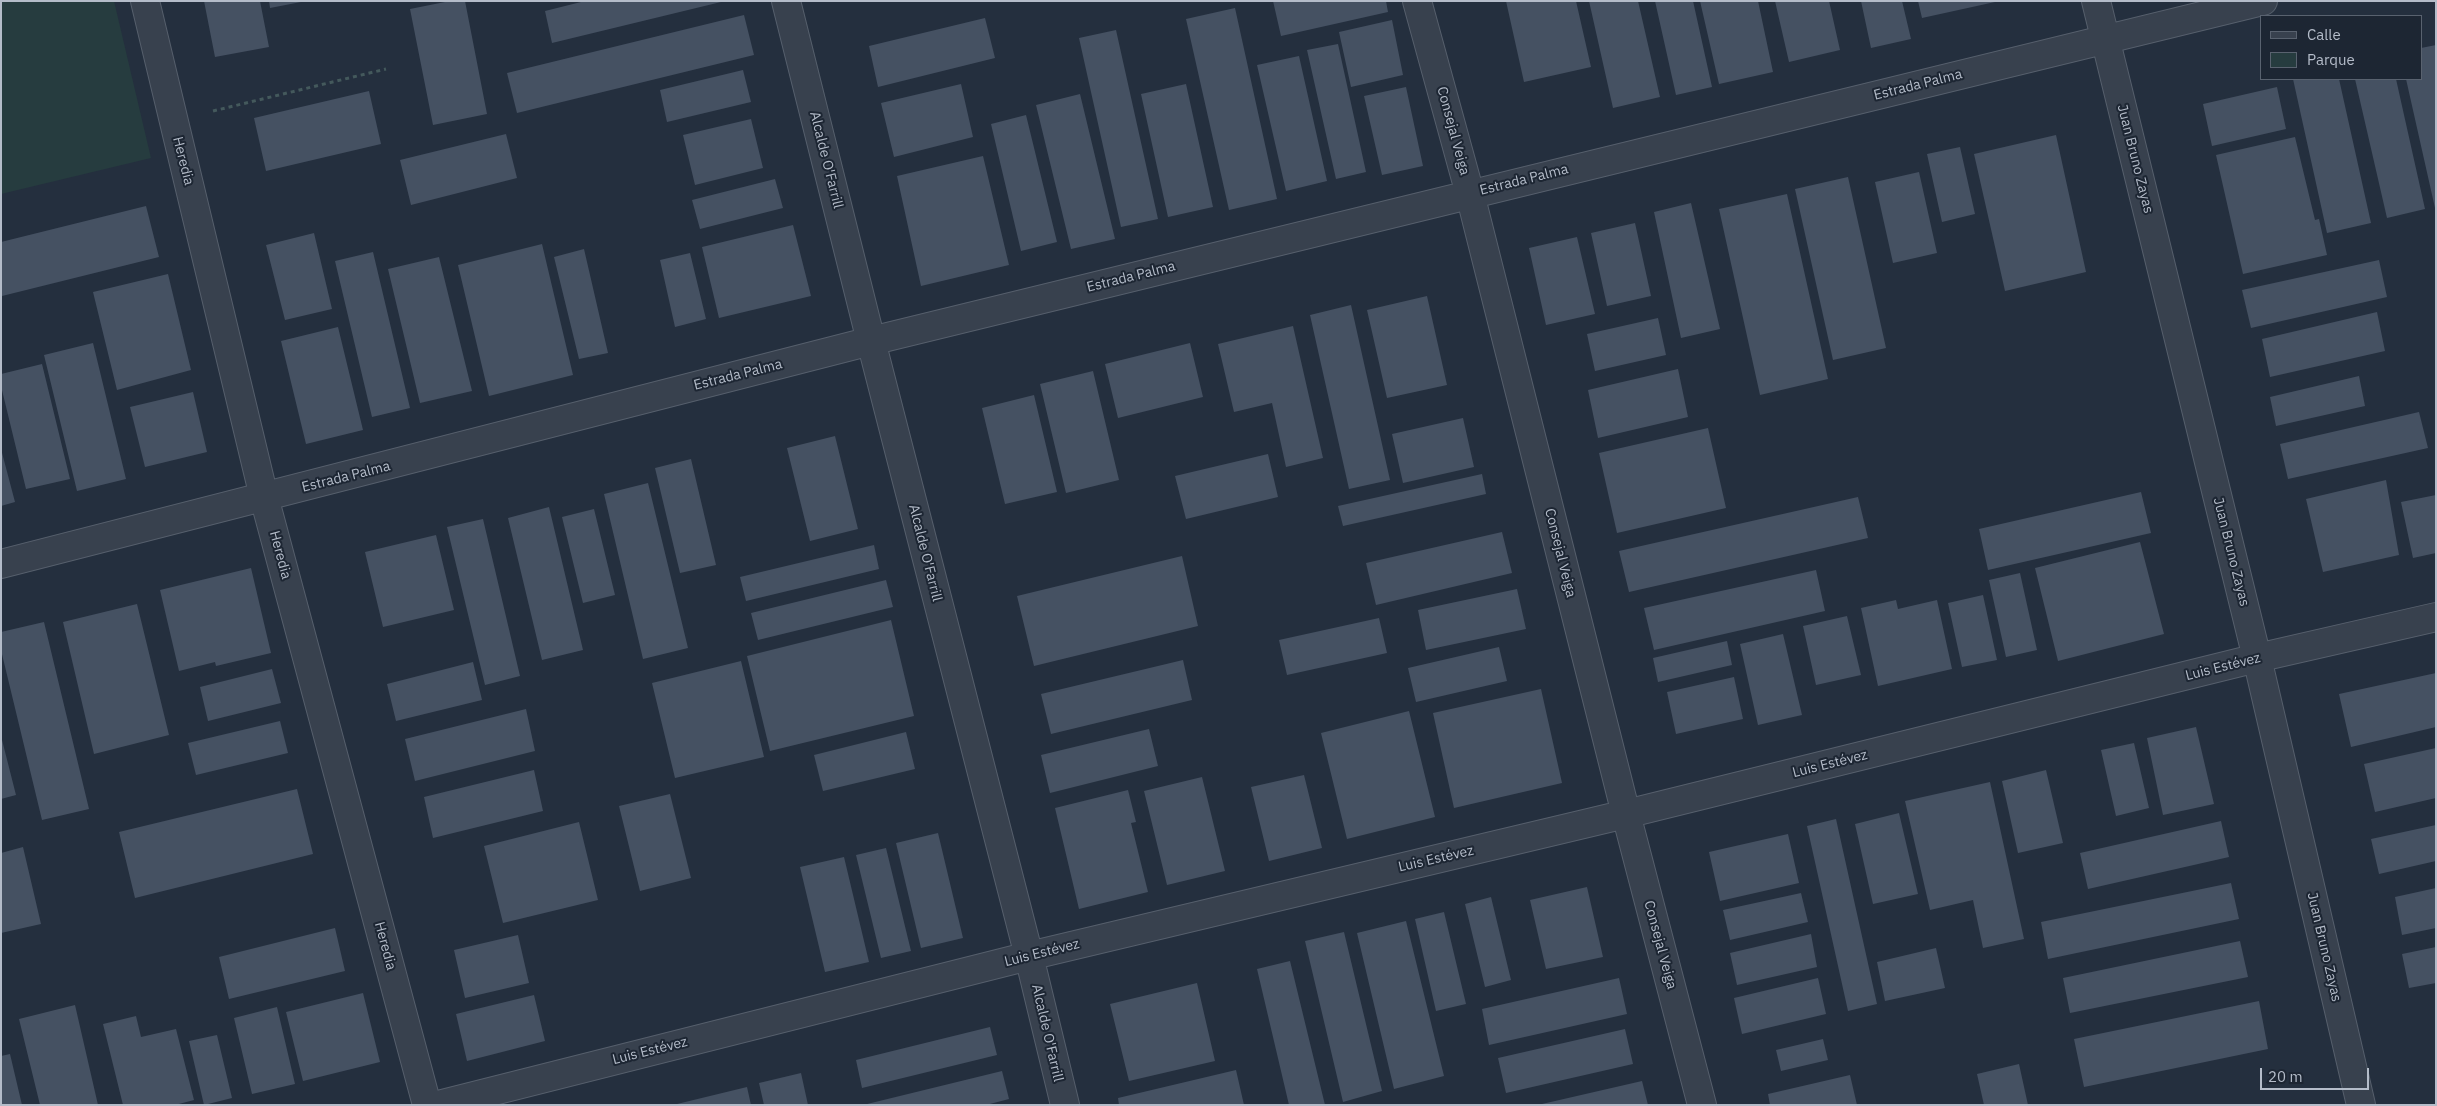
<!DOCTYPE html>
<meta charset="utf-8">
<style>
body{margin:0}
#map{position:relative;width:2437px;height:1106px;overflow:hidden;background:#242f3e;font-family:"IBM Plex Sans",sans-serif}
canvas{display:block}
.frame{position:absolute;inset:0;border:2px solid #b4bcc9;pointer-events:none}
.legend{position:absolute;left:2260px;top:15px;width:162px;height:65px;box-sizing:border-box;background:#1d2633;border:1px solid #59626f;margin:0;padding:6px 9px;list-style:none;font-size:15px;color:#b4bcc9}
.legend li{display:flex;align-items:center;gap:10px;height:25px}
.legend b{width:25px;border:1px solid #59626f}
.scale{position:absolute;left:2260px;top:1068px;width:109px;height:22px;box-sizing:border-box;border:2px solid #b4bcc9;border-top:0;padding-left:6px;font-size:15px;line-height:18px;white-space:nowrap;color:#b4bcc9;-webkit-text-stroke:4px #1d2633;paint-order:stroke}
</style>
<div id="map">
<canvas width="2437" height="1106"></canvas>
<div class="frame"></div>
<ul class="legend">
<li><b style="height:6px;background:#38414e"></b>Calle</li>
<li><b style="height:14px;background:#263c3f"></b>Parque</li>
</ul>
<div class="scale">20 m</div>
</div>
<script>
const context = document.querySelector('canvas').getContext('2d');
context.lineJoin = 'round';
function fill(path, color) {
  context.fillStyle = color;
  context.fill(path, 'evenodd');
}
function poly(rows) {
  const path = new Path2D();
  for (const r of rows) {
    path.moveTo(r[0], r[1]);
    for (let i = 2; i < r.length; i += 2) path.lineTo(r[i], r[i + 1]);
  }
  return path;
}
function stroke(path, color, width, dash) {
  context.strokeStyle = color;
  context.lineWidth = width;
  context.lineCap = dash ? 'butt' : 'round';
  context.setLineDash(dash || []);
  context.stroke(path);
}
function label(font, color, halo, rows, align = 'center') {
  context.font = font + ' "IBM Plex Sans",sans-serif';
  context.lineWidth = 4;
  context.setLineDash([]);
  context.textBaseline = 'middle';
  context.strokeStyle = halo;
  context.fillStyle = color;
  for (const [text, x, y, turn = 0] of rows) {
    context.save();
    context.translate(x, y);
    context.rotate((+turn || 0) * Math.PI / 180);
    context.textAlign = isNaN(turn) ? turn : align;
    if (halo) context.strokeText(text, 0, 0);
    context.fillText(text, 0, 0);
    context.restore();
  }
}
const green = poly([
 [1,1,114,1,151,158,1,194]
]);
const building = poly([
 [204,1,260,1,269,47,215,57],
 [269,1,300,1,301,2,270,8],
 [450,1,465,1,487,114,433,125,410,9],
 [585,1,721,1,721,2,552,43,545,11],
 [1273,1,1386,1,1388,12,1281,36],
 [1506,1,1576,1,1591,67,1524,82],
 [1589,1,1638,1,1660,97,1613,108],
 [1655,1,1693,1,1712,87,1676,95],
 [1700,1,1758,1,1773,72,1719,84],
 [1775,1,1829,1,1840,50,1789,62],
 [1861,1,1902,1,1911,39,1871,48],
 [1918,1,1995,1,1995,2,1922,18],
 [1235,8,1277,199,1229,210,1186,19],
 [744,15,754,55,517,113,507,73],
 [985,18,995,58,878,87,869,46],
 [1392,20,1403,75,1351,87,1339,32],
 [1116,30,1158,219,1121,227,1079,38],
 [1338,44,1366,172,1336,179,1307,50],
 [2436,45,2436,208,2435,208,2406,79,2421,79,2421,48],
 [1299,56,1327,181,1286,191,1257,65],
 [743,70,751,102,667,122,660,90],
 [2293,79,2339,79,2371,223,2327,233],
 [2355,79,2396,79,2425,209,2387,218],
 [961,84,973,137,894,157,881,103],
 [1186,84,1213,207,1168,217,1141,94],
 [1406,87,1423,166,1382,175,1364,96],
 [2277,87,2286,129,2212,146,2203,104],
 [369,91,381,144,266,171,254,118],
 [1080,94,1115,239,1071,249,1036,105],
 [1026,115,1057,242,1021,251,991,124],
 [751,119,763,168,695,185,683,135],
 [506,134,517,178,411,205,400,160],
 [2056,135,2086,272,2005,291,1974,154],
 [2295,137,2315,220,2319,219,2327,255,2243,274,2216,155],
 [1960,147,1975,214,1942,222,1927,154],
 [983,156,1009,265,921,286,897,176],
 [1919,172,1937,253,1893,263,1875,182],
 [1848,177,1886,348,1833,360,1795,189],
 [775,179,783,208,700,229,692,200],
 [1787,194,1828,379,1760,395,1719,209],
 [1691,203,1720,329,1681,338,1654,212],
 [146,206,159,257,2,296,1,242],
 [1635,223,1651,296,1607,306,1591,233],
 [793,225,811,296,719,318,702,247],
 [314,233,332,309,285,320,266,245],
 [1577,237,1595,314,1546,325,1529,248],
 [542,244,573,375,489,396,458,265],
 [584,249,608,353,579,359,554,257],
 [373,252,410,408,372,417,335,261],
 [690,253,706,319,675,327,660,260],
 [439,257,472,391,420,403,388,269],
 [2379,260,2387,297,2251,328,2242,290],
 [168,274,191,370,117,390,93,292],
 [1427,296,1447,385,1387,398,1367,310],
 [1351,305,1390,480,1349,489,1310,315],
 [2377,312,2385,351,2270,377,2262,339],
 [1658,318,1666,355,1595,371,1587,334],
 [1293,326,1323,458,1286,467,1272,403,1234,412,1218,344],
 [338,327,363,430,306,444,281,341],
 [93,343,126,479,77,491,44,355],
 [1190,343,1203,397,1118,418,1105,364],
 [42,364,70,479,26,489,1,386,1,374],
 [1678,369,1688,417,1598,438,1588,390],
 [1093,371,1119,480,1066,493,1040,384],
 [2359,376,2365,406,2276,426,2270,397],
 [193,392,207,452,145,467,130,407],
 [1034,395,1057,492,1005,504,982,408],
 [2419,412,2428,448,2288,479,2280,444],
 [1463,418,1474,467,1403,483,1392,434],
 [1708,428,1726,508,1617,533,1599,453],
 [835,436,858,529,810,541,787,448],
 [1,449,15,502,1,506],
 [1268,454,1278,497,1186,519,1175,476],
 [691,459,716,565,680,573,655,468],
 [1482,474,1486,494,1343,526,1338,506],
 [2386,480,2399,555,2323,572,2306,499],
 [648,483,688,648,643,659,604,494],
 [2141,492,2151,533,1988,570,1979,529],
 [2436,495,2436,553,2413,558,2401,502],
 [1858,497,1868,538,1629,592,1619,551],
 [549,507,583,650,542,660,508,518],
 [594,509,615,595,583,603,562,517],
 [483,519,520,676,485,685,447,527],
 [1502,532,1512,573,1376,605,1366,563],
 [436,535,454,610,383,627,365,552],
 [2140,542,2164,634,2058,661,2035,568],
 [874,545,879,569,746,601,740,577],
 [1182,556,1198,626,1034,666,1017,596],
 [251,568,271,653,216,666,215,662,179,671,160,590],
 [1816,570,1825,611,1654,650,1644,608],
 [2020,573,2037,650,2006,657,1989,580],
 [886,580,893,607,758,640,751,613],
 [1517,589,1526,629,1426,650,1418,610],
 [1983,595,1997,660,1962,667,1948,603],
 [1896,600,1898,609,1937,600,1952,669,1878,686,1861,608],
 [137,604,169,735,94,754,63,622],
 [1847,616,1861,675,1816,685,1803,626],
 [1379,618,1387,653,1287,675,1279,640],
 [891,620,914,716,770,751,747,656],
 [44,622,89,809,42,820,1,650,1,632],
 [1783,634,1802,715,1758,725,1740,644],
 [1727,641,1732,665,1658,682,1653,658],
 [1499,647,1507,681,1416,702,1408,668],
 [1183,660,1192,700,1051,734,1041,694],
 [741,661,764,757,675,778,652,683],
 [473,662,482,700,396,721,387,684],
 [272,669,281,703,208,721,200,687],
 [2436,673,2436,727,2351,747,2339,694],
 [1734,677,1743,719,1676,734,1667,692],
 [1541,689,1562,783,1454,808,1433,713],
 [526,709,535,751,415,781,405,739],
 [1409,711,1435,817,1347,839,1321,733],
 [280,721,288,753,196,775,188,743],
 [2196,727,2214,804,2163,815,2147,738],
 [1149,729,1158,766,1050,793,1041,755],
 [906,732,915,769,823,791,814,755],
 [1,736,16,795,1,799],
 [2134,743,2149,808,2116,816,2101,750],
 [2436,748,2436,798,2375,812,2364,764],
 [534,770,543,811,433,838,424,797],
 [2046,770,2063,843,2018,853,2002,781],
 [1304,775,1322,848,1269,861,1251,787],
 [1202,777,1225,871,1167,885,1144,791],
 [1990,782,2024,939,1983,948,1973,900,1930,910,1905,801],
 [297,789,313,854,135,898,119,832],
 [1128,790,1136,822,1131,823,1148,892,1079,909,1055,808],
 [670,794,691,878,640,891,619,806],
 [1899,813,1918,894,1873,904,1855,824],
 [1836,819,1877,1004,1848,1011,1807,826],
 [2221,821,2229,857,2088,889,2080,853],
 [579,822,598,900,503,923,484,846],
 [2436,825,2436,861,2379,874,2371,839],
 [938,833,963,938,921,948,896,843],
 [1788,834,1799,883,1720,901,1709,852],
 [23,847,41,924,1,933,1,853],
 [886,848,911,951,881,958,856,855],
 [844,857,869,962,825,972,800,867],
 [2231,883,2239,919,2048,959,2041,922],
 [1587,887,1603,957,1546,969,1530,900],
 [2436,888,2436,928,2402,935,2395,897],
 [1801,893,1808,922,1730,940,1723,910],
 [1491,897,1511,980,1485,987,1465,904],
 [1444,912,1466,1004,1436,1011,1415,919],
 [1406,921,1444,1076,1394,1089,1357,933],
 [335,928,345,971,229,999,219,957],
 [1344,932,1382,1091,1343,1102,1305,941],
 [1811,934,1817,967,1737,985,1730,953],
 [518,935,529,983,465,998,454,950],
 [2240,941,2248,977,2070,1013,2063,978],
 [2436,947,2436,983,2409,988,2402,954],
 [1936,948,1945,988,1885,1001,1877,962],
 [1290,961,1325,1105,1289,1105,1257,969],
 [1619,978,1627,1014,1489,1045,1482,1009],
 [1818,978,1826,1014,1742,1034,1734,998],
 [1197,983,1215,1061,1129,1081,1110,1004],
 [363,993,380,1062,303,1081,286,1012],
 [534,995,545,1041,467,1061,456,1014],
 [2259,1001,2268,1049,2084,1087,2074,1039],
 [75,1005,98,1105,40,1105,19,1019],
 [277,1007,295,1084,252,1094,234,1018],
 [136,1016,141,1037,176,1029,194,1100,175,1105,123,1105,103,1024],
 [990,1027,997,1055,862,1088,856,1060],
 [1625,1029,1633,1064,1506,1093,1498,1058],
 [217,1035,232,1098,204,1105,189,1041],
 [1823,1039,1828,1060,1781,1071,1776,1050],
 [10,1054,22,1105,1,1105,1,1056],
 [2019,1064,2028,1105,1984,1105,1977,1074],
 [1236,1070,1244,1105,1119,1105,1118,1098],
 [1002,1071,1009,1099,986,1105,863,1105],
 [801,1073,808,1105,764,1105,759,1083],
 [1850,1075,1857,1105,1770,1105,1768,1094],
 [1642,1081,1648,1105,1542,1105,1542,1104],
 [747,1087,751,1105,677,1105,677,1104]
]);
const path = poly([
 [213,111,386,69]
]);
const minor = poly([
 [145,1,264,497,427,1105],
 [786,1,871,341,1029,956,1065,1105],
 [1417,1,1470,194,1626,814,1702,1105],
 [2096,1,2257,658,2361,1105],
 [1,564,871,341,2263,1],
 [438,1105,1029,956,1626,814,2257,658,2436,617]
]);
const streetNames = [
 ["Estrada Palma",1918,85,-14],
 ["Consejal Veiga",1453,131,75],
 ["Juan Bruno Zayas",2135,159,76],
 ["Alcalde O'Farrill",826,160,76],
 ["Heredia",183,161,76],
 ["Estrada Palma",1524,180,-14],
 ["Estrada Palma",1131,277,-14],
 ["Estrada Palma",738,375,-14],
 ["Estrada Palma",346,477,-14],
 ["Juan Bruno Zayas",2231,552,76],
 ["Alcalde O'Farrill",925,553,76],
 ["Consejal Veiga",1560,553,76],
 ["Heredia",280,555,75],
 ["Luis Estévez",2223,667,-14],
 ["Luis Estévez",1830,764,-14],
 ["Luis Estévez",1436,859,-13],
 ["Consejal Veiga",1660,945,75],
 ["Heredia",385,946,75],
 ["Juan Bruno Zayas",2324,947,77],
 ["Luis Estévez",1042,953,-14],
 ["Alcalde O'Farrill",1047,1033,77],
 ["Luis Estévez",650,1051,-14]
];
fill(green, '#263c3f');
fill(building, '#455162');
stroke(minor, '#565f6c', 30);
stroke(path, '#44595c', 3, [4, 4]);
stroke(minor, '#38414e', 28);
label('14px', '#b4bcc9', '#1d2633', streetNames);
</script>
